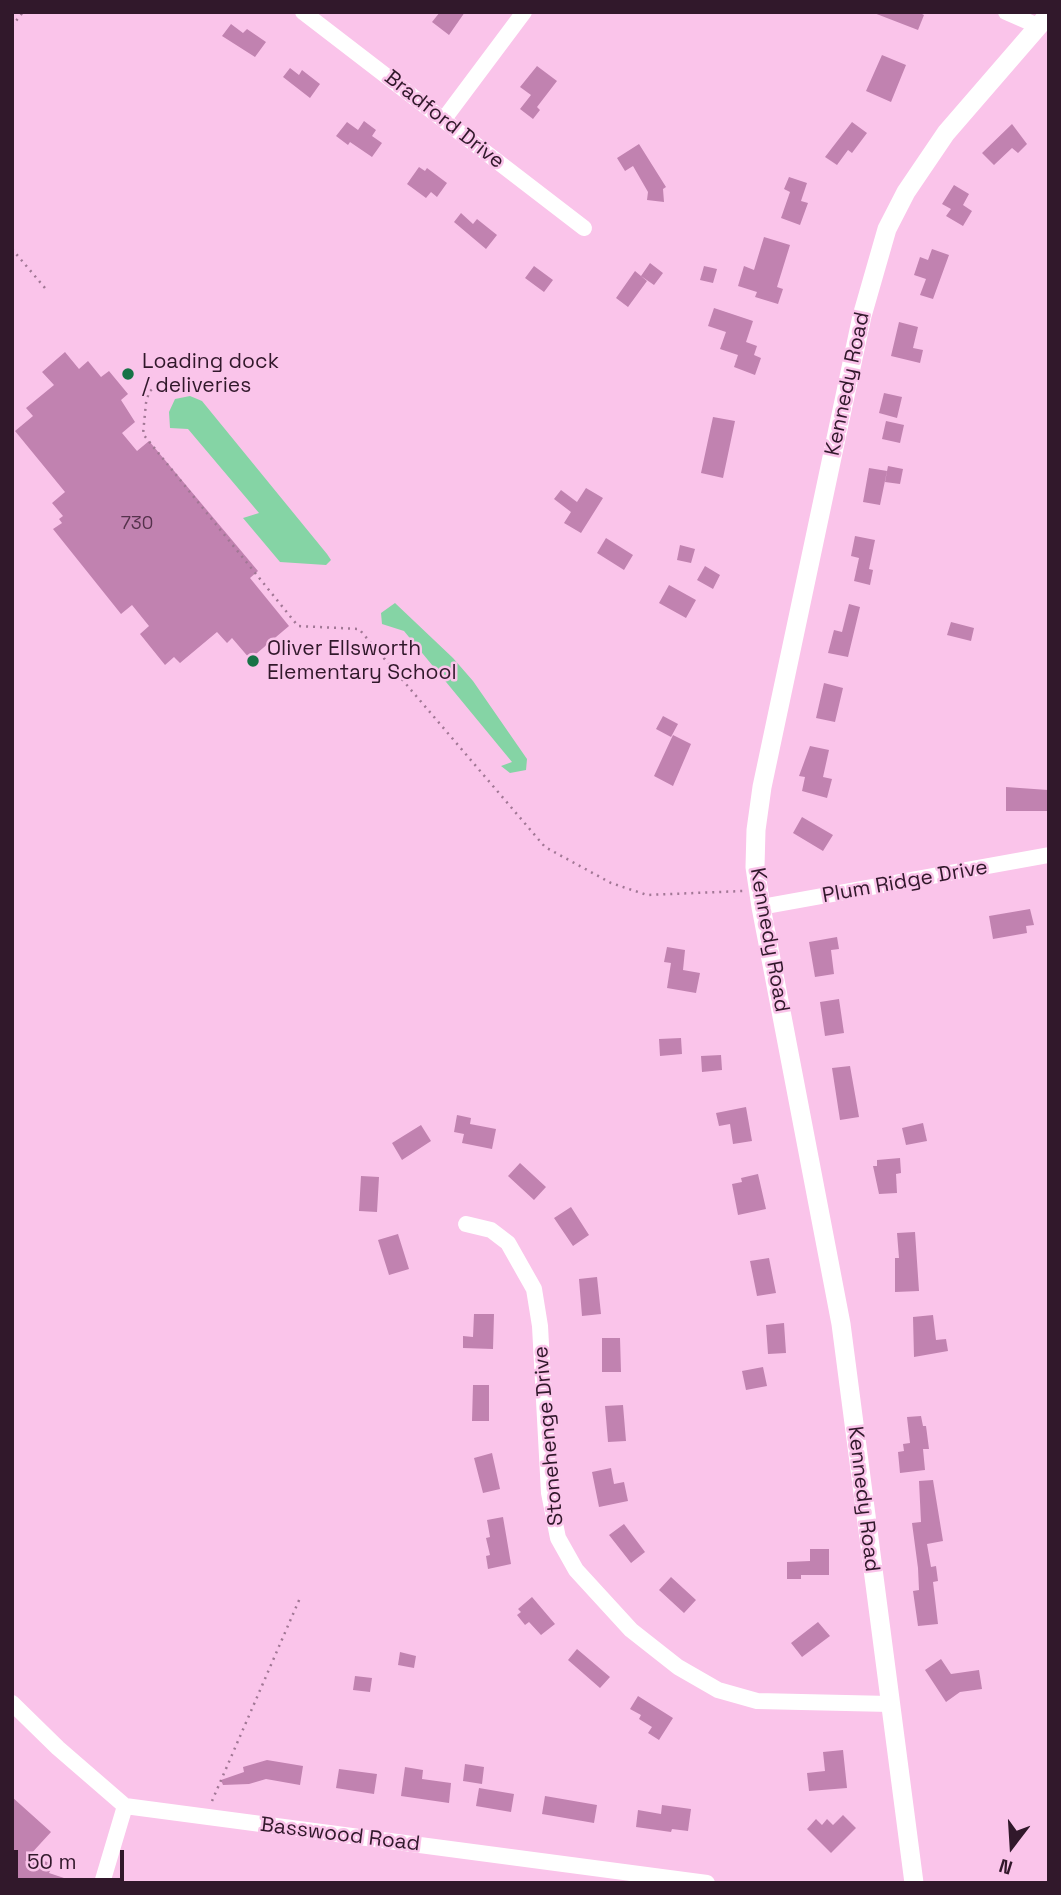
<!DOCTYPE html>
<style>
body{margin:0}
#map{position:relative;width:1061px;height:1895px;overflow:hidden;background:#fac4ea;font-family:"Space Grotesk",sans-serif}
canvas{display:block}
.frame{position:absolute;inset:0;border:14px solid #31182b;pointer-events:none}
.north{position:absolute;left:977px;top:1811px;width:70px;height:70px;-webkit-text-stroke:5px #fac4ea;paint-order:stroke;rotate:197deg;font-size:19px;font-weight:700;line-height:28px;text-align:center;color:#31182b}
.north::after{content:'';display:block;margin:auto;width:24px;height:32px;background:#31182b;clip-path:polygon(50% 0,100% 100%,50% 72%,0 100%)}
.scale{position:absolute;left:14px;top:1850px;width:110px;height:32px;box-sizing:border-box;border:4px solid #31182b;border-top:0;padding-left:9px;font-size:21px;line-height:24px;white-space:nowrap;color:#31182b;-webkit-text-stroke:5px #fac4ea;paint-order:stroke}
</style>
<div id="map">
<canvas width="1061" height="1895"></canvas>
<div class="frame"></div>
<div class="north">N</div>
<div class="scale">50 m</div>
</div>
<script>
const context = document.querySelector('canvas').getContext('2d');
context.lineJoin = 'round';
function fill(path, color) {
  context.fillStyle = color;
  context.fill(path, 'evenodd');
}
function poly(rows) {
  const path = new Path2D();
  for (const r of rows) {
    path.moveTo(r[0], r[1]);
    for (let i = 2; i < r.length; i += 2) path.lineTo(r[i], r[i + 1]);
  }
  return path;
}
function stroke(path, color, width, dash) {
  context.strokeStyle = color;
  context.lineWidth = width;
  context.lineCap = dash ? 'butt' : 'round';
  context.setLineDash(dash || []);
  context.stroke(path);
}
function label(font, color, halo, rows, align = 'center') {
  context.font = font + ' "Space Grotesk",sans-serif';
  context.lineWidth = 5;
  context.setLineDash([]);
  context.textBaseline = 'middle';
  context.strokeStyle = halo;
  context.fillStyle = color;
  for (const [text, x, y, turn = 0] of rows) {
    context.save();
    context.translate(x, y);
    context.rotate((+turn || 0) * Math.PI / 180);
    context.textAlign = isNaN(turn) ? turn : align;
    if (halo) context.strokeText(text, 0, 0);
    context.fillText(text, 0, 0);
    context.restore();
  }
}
const green = poly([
 [190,396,202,401,327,554,331,560,326,565,280,562,243,518,259,513,188,429,170,428,169,412,175,399],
 [395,603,453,658,473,681,527,759,526,770,510,773,501,766,512,762,404,631,382,624,381,613]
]);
const building = poly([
 [440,12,465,12,449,35,432,22],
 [918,12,924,15,918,30,874,13],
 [231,24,243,33,247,29,266,42,255,57,222,36],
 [882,55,906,65,891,102,866,91],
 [537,66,557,81,537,107,540,110,533,119,520,109,531,95,520,87],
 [290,68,299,75,302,70,320,84,310,98,283,77],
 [364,121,376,130,372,136,382,143,372,157,350,142,348,145,336,136,347,122,358,130],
 [852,122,867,133,852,153,848,150,837,165,825,157],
 [1012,124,1027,144,1018,153,1012,148,994,165,982,153],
 [639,144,666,187,663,189,664,202,647,200,648,192,633,166,625,171,617,158],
 [419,167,425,171,427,168,447,183,437,197,431,192,426,198,407,184],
 [789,177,807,183,801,201,808,203,800,225,781,218,790,192,784,189],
 [954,185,969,194,963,205,972,211,963,226,946,216,951,209,942,204],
 [461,213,473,224,477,219,497,235,486,249,454,222],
 [764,237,790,245,777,287,783,289,778,304,755,297,757,292,738,286,744,266,754,270],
 [932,249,949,255,933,299,920,295,926,279,914,275,920,257,928,260],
 [650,263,663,273,654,285,641,276],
 [534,266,553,280,544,292,525,278],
 [704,266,717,269,713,283,700,280],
 [635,271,647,281,628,307,616,298],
 [714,308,753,321,746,342,757,346,754,355,761,358,755,375,734,367,738,355,720,349,726,332,708,326],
 [899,322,918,327,913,348,923,350,920,363,891,356],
 [65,352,79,369,88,361,101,377,109,371,128,394,121,400,135,422,122,433,137,451,149,441,258,571,250,578,289,626,250,659,232,638,227,643,217,632,180,663,174,657,165,665,140,634,149,626,132,605,121,614,53,529,62,523,59,519,63,516,52,503,65,492,15,431,33,416,26,408,54,385,42,372],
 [884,393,902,397,897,418,879,413],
 [713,417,735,421,723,478,701,473],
 [886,421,904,425,900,443,882,439],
 [888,466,903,469,900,484,885,482],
 [869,468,887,471,880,505,863,502],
 [586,488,603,498,581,533,564,523,571,512,554,499,561,490,577,502],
 [855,536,875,540,869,569,873,570,870,585,854,581,859,558,851,556],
 [606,538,633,555,624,570,597,553],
 [680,545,695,549,691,563,677,560],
 [705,566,720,575,713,589,697,580],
 [669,585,696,600,686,618,659,603],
 [849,604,860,607,848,657,828,653,834,630,842,632],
 [951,622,974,628,971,641,947,635],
 [824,683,843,688,835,722,816,718],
 [663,716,678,724,671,737,656,729],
 [673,735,691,744,673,786,654,776],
 [810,746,829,750,823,777,832,779,827,798,802,791,805,777,799,776],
 [1006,787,1048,790,1048,811,1006,811],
 [802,817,833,835,823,851,793,833],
 [1030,909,1034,925,1026,926,1027,933,993,939,989,916],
 [837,937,839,949,831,950,834,974,815,977,809,942],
 [667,947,685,950,683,970,700,973,696,993,667,988,671,963,664,962],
 [839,999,844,1033,825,1036,820,1002],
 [681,1038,682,1054,660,1056,659,1039],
 [721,1055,722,1070,702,1072,701,1056],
 [850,1066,859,1117,840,1120,832,1068],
 [746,1107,752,1141,733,1144,730,1124,719,1126,716,1113],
 [457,1115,471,1118,470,1124,496,1129,492,1149,462,1143,464,1134,454,1132],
 [923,1123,927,1141,906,1145,902,1128],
 [421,1125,431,1141,402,1160,392,1143],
 [900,1158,901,1173,896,1174,897,1193,879,1194,873,1166,877,1166,877,1160],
 [520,1163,546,1187,534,1200,508,1176],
 [758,1174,766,1209,738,1215,732,1184,742,1182,741,1178],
 [361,1176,379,1177,377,1212,359,1211],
 [571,1207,589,1235,573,1246,554,1218],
 [915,1232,919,1291,895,1292,895,1258,899,1258,897,1233],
 [398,1234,409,1269,389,1275,378,1240],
 [769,1258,776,1293,757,1296,750,1261],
 [597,1277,601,1314,582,1316,579,1279],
 [474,1314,494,1314,493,1349,463,1348,463,1336,473,1337],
 [933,1315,936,1340,946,1339,948,1351,914,1357,913,1317],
 [784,1323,786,1353,768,1354,766,1325],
 [602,1338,620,1338,621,1372,602,1372],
 [763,1367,767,1386,746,1390,742,1371],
 [473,1385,489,1385,489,1421,472,1421],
 [623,1405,626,1441,608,1442,605,1406],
 [921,1416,923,1426,926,1426,929,1449,923,1449,925,1470,900,1473,898,1452,904,1451,903,1444,910,1443,907,1417],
 [492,1453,500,1489,483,1493,474,1458],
 [611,1468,614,1484,624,1482,628,1501,599,1507,592,1472],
 [933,1480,943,1541,927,1544,931,1567,936,1566,938,1581,933,1582,938,1624,918,1626,913,1591,919,1590,918,1568,912,1523,921,1522,919,1481],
 [503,1517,511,1564,488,1569,486,1556,490,1555,486,1538,490,1537,487,1520],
 [624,1524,645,1552,631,1563,609,1535],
 [810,1549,829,1549,829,1575,801,1575,801,1579,787,1579,787,1562,810,1561],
 [671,1577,696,1600,684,1613,659,1590],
 [532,1597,555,1624,541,1635,529,1622,525,1625,517,1615,521,1612,518,1609],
 [818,1622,830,1636,802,1657,791,1643],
 [577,1649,610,1677,600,1688,568,1660],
 [400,1652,416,1656,414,1668,398,1665],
 [941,1659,951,1674,979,1670,982,1689,960,1692,946,1702,925,1670],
 [355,1676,372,1678,370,1692,353,1690],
 [638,1696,673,1718,659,1740,648,1733,652,1727,639,1719,641,1715,630,1709],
 [843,1750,847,1788,809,1791,807,1773,825,1771,823,1752],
 [267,1760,303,1766,300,1785,266,1779,249,1784,223,1785,221,1780,244,1772,243,1767],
 [465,1764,484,1767,482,1784,463,1781],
 [405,1767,423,1770,422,1779,451,1783,449,1803,401,1796],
 [339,1769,377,1774,374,1794,336,1788],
 [479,1788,514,1794,511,1812,476,1806],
 [545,1796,597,1805,594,1823,542,1814],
 [12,1797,51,1832,29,1856,53,1864,49,1873,70,1880,69,1883,12,1883],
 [662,1805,691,1809,688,1831,672,1829,671,1832,636,1827,638,1810,661,1814],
 [843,1815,856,1828,831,1853,807,1829,816,1819,822,1825,827,1819,833,1825]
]);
const path = poly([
 [12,26,23,12],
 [12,249,45,288],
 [157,385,149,392,146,403,143,434,298,626,359,629,545,847,611,883,647,895,743,891],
 [212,1801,300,1598]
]);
const minor = poly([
 [303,12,584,228],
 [1006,12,1038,26],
 [444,119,524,12],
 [761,907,1049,855],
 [466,1224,491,1230,508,1243,534,1289,540,1326,549,1493,558,1538,576,1570,631,1630,678,1667,718,1690,757,1701,890,1704],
 [12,1703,58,1748,125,1806,707,1883],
 [102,1883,125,1806]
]);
const tertiary = poly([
 [914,1883,841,1324,761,907,755,867,756,830,762,787,862,316,887,229,906,192,946,133,1049,14]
]);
const markers = [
 [128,374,7,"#177246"],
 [253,661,7,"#177246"]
];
const numberNames = [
 ["730",137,524]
];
const streetNames = [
 ["Bradford Drive",444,120,38],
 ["Kennedy Road",848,384,-78],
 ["Plum Ridge Drive",905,882,-10],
 ["Kennedy Road",769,940,80],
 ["Stonehenge Drive",549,1436,-95],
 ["Kennedy Road",863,1499,83],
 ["Basswood Road",340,1835,7]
];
const poiNames = [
 ["Loading dock",142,362],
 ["/ deliveries",142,386],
 ["Oliver Ellsworth",267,649],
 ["Elementary School",267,673]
];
fill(green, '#85d4a5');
fill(building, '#c182b0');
stroke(path, '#a17795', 2.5, [2, 5]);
stroke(minor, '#fff', 16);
stroke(tertiary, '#fff', 19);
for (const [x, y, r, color] of markers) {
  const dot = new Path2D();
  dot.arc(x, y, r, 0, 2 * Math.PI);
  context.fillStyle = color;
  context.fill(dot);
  stroke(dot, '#fac4ea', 2.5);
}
label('18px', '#55324c', null, numberNames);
label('21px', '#31182b', '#fac4ea', streetNames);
label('21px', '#31182b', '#fac4ea', poiNames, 'left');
</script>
